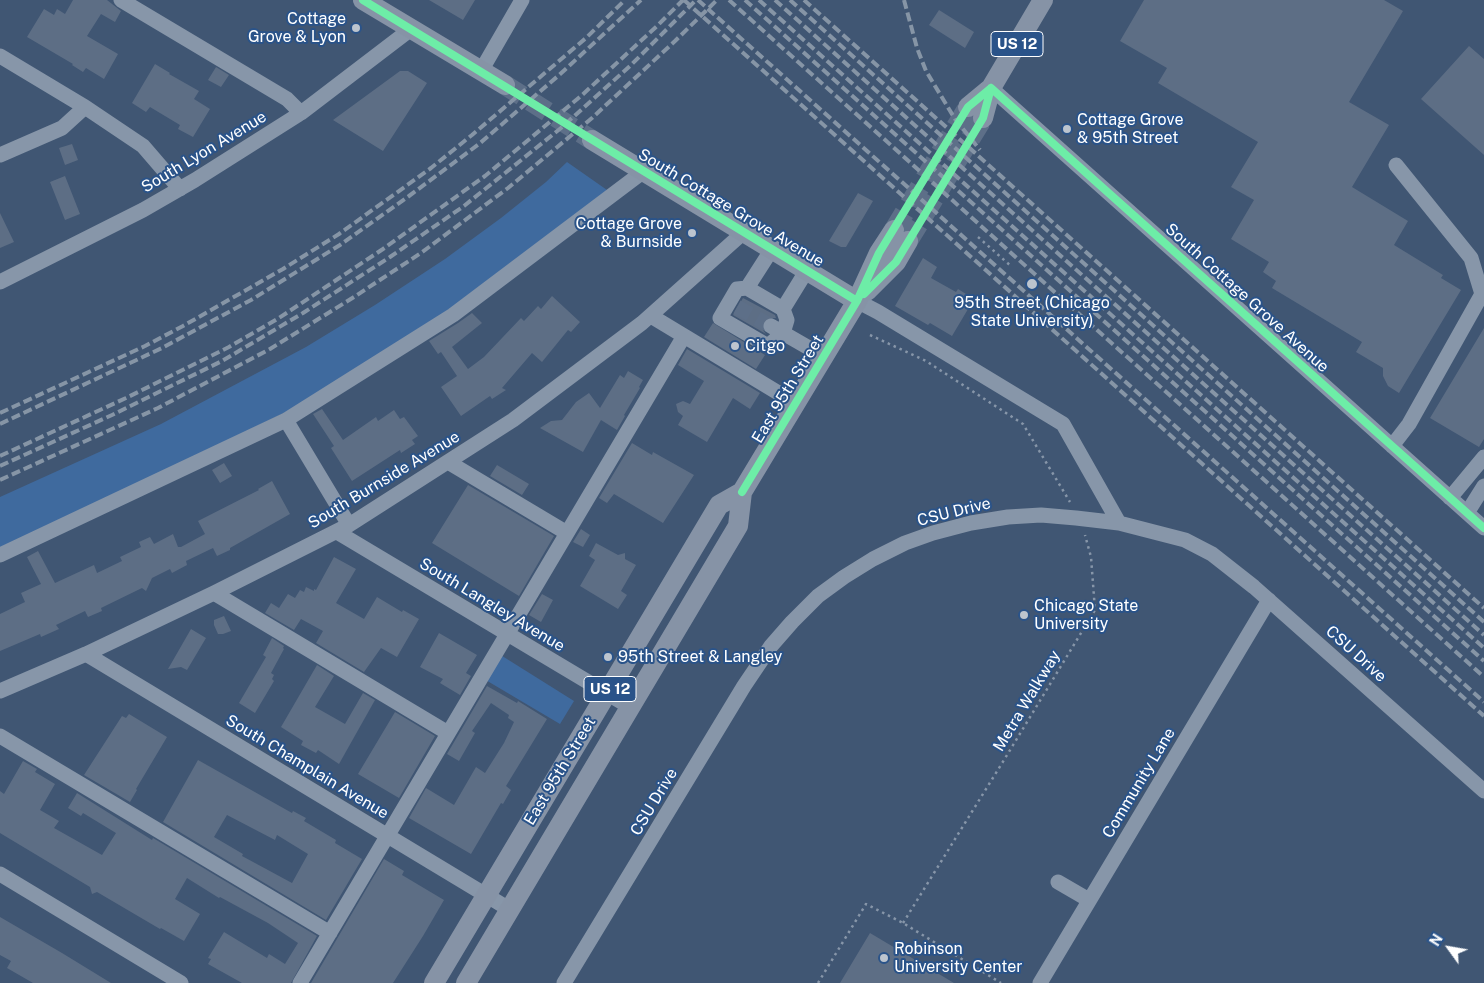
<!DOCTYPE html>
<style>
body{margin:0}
#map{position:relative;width:1484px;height:983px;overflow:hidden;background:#405673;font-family:"Public Sans",sans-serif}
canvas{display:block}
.north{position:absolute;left:1424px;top:923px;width:50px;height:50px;-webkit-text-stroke:4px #2a5389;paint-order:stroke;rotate:302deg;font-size:14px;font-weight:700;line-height:20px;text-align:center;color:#fff}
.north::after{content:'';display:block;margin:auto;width:18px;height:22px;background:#fff;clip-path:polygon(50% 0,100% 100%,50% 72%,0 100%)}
</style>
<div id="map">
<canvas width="1484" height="983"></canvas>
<div class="north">N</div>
</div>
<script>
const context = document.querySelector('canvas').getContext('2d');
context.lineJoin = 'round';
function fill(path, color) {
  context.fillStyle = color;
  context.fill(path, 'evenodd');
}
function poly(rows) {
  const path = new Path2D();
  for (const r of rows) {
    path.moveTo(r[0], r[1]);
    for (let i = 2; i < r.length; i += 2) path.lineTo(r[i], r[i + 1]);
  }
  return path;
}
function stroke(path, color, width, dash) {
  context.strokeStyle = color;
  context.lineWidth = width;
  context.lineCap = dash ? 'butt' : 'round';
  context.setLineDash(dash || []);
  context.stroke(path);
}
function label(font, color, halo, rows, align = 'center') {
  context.font = font + ' "Public Sans",sans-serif';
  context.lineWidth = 4;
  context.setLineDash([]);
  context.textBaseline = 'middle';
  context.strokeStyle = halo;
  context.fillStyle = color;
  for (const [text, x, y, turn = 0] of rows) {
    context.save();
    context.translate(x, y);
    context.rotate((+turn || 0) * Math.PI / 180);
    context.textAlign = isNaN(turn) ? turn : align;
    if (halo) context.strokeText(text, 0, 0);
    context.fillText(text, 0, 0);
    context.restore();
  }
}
const green = poly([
 [567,162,607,190,480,291,294,408,0,552,0,497,161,424,306,347,375,305,445,259,501,218,546,182],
 [499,654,574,701,560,724,484,679]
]);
const building = poly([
 [73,0,107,0,121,11,115,22,101,14,87,36,118,54,104,79,86,68,83,72,72,65,73,64,27,37,44,9,54,15,57,9,65,14],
 [429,0,475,0,463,20],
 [1144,0,1384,0,1403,11,1349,102,1389,125,1352,187,1408,221,1394,245,1443,275,1441,278,1461,290,1399,393,1388,386,1383,376,1383,368,1356,352,1362,342,1272,288,1276,281,1263,272,1269,262,1231,239,1254,200,1231,187,1258,142,1158,83,1167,68,1120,41],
 [939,10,974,32,965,48,929,25],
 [1469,46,1484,59,1484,155,1421,99],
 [155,64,170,73,169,74,199,91,194,99,210,109,193,137,178,129,180,125,150,107,146,112,132,103],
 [216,67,229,75,221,87,208,80],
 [400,71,408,71,427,83,383,151,333,120],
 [72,144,78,160,65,165,59,148],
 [65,176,80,214,65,220,50,182],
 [858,193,873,201,846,247,841,247,829,241],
 [0,213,14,242,0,248],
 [923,258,937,267,931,278,956,292,958,289,974,299,952,336,930,323,928,325,895,306],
 [552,296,580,322,571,332,568,330,542,362,532,353,502,388,506,390,492,399,490,396,461,416,441,387,457,376,441,352,438,354,429,341,458,323,472,313,482,323,452,347,468,369,484,357,521,318,524,321,538,306,541,309],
 [743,298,775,315,776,318,767,318,763,322,763,330,766,334,733,315],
 [713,323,765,355,756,369,704,337],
 [1484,328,1484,439,1479,447,1430,418],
 [687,349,760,393,750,409,733,398,707,442,678,425,683,416,678,412,676,404,683,401,690,404,704,381,678,365],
 [628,371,643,380,639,387,640,388,624,415,625,416,617,430,601,420,583,452,540,428,551,421,562,420,576,402,589,393,600,408,620,375,624,378],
 [322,409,343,440,376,417,378,421,394,410,400,419,404,417,418,436,412,440,415,444,401,453,400,450,352,481,331,448,334,446,313,414],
 [632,443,652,455,653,452,694,475,663,523,614,494,607,503,599,498],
 [224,463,232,476,220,483,212,470],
 [497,465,529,484,522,495,490,476],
 [272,481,290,514,230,548,230,550,217,556,213,548,186,561,187,565,172,573,170,569,152,578,146,591,142,588,101,608,102,611,88,617,85,611,56,625,59,629,41,637,40,634,0,651,0,614,25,602,21,593,41,584,27,557,38,551,55,583,94,565,97,573,122,561,120,557,141,547,139,542,150,537,154,544,173,534,178,547,181,547,205,534,198,521,259,490,258,489],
 [468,485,554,536,519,596,432,543],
 [581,529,590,535,583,547,573,542],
 [596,543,618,555,625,553,625,559,636,565,621,591,627,595,618,609,580,586,595,560,589,556],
 [334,557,356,569,336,603,364,619,377,597,402,612,403,610,419,619,397,657,381,648,364,672,316,643,323,631,301,619,294,630,265,613,271,603,279,608,288,594,295,598,300,590,304,592,306,587,314,591,314,589,316,590],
 [542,594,553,600,541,622,529,615],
 [224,616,231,631,223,634,218,634,214,625,214,620],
 [191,629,206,638,187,670,181,667,168,669],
 [439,633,477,655,466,673,471,676,460,695,440,683,443,679,420,667],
 [272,638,284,646,283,648,284,649,271,673,274,675,272,679,274,681,255,713,239,703,266,657,263,655],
 [317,665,334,676,315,707,345,724,363,693,375,700,339,764,318,750,316,753,301,745,303,741,281,727],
 [487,686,517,703,518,701,547,719,506,786,511,790,503,804,501,803,471,854,409,818,426,788,454,805,476,767,485,773,504,743,514,722,508,718,509,715,491,703,472,731,475,733,459,761,447,754],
 [395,712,435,736,399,798,358,774],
 [129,714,167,737,136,789,137,790,130,802,84,775,122,716,126,718],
 [198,760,292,813,293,811,306,818,304,821,336,840,335,843,362,859,326,920,163,822],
 [227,815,275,840,277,835,308,854,292,883,242,856,243,854,214,837],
 [23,761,37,769,35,772,55,784,40,810,59,821,54,828,102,855,116,833,83,813,81,816,68,808,77,793,152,840,153,838,317,936,291,983,242,983,208,964,211,959,208,958,224,932,267,958,269,954,285,964,298,943,268,923,220,897,219,898,187,878,175,899,200,914,184,941,161,928,160,929,97,892,92,894,90,887,0,833,0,791,4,794],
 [384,859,404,871,402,875,444,900,423,936,393,983,311,983],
 [0,917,62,953,111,983,33,983,7,968,11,961,0,955],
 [870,933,954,983,840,983]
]);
const minorTunnel = poly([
 [737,307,771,326]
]);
const majorTunnel = poly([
 [505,85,592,140],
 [894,230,968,107],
 [908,241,983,118]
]);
const path = poly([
 [978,237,1012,267],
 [870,335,926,361,1023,424,1070,502],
 [903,923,1004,760,1095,610,1091,557,1085,535],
 [818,983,866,904,903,923,1001,983]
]);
const minor = poly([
 [121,0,287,99,301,113],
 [0,56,85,107,143,146,180,189],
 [481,71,522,0],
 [991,88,1484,528],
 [0,155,62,128,85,107],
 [772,249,747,288,737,289,720,318,768,346,783,333,823,356],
 [0,282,143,210,195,180,301,113,411,29],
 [747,288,783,309,787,320,783,333,771,326],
 [857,301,878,312,1063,424,1119,523],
 [783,309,807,270],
 [651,316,795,403],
 [286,420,349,525],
 [1392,446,1409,424,1482,294,1471,258,1396,165],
 [448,462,567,533],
 [1450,498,1484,457],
 [1467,513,1484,486],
 [337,532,630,707],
 [0,555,286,420,453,315,644,171],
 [214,593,448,733],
 [86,654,509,909],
 [0,691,86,654,214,593,349,525,513,420,642,323,744,232],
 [0,736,330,933],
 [0,874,181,983],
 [1058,882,1089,900],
 [300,983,684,336],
 [564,983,744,686,771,646,792,622,818,596,844,577,873,559,905,543,933,533,971,523,1008,517,1041,515,1076,518,1119,523,1185,540,1212,554,1254,587,1484,791],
 [1040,983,1269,600]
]);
const major = poly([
 [363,0,505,85],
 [968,107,991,88],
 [983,118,991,88,1043,0],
 [592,140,857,301],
 [867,291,896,262,908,241],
 [434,983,719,505,742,492],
 [466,983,738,526,742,492,857,301,879,253,894,230]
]);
const rail = poly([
 [684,0,1484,716],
 [698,0,1484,702],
 [729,0,1484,677],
 [745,0,1484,661],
 [759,0,1484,648],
 [775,0,1484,635],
 [790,0,1484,622],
 [804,0,1484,608],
 [904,0,917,48,926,71,955,119,980,150],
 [0,413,145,346,183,326,283,269,339,234,431,168,472,135,586,38,625,0],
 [0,424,162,348,251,300,340,245,409,196,479,144,558,76,641,0],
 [0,456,126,398,229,347,279,318,383,249,485,176,581,96,657,26,683,0],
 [0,466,112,415,222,361,303,313,390,257,464,206,561,128,631,65,695,1],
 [0,480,158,408,270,349,354,297,421,253,508,188,592,118,675,41,717,0]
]);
const cycleway = poly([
 [363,0,857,301],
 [991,88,1484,528],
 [864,294,896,262,983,118,991,88],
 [742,492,857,301,879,253,968,107,991,88]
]);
const markers = [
 [356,28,5,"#bcc4ce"],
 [1067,129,5,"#bcc4ce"],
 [692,233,5,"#bcc4ce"],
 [1032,284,6,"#bcc4ce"],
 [735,346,5,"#bcc4ce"],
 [1024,615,5,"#bcc4ce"],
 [608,657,5,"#bcc4ce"],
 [884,958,5,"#bcc4ce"]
];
const shields = [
 [1017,44,52],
 [610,689,52]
];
const shieldNames = [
 ["US 12",1017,44],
 ["US 12",610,689]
];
const poiNames = [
 ["Cottage",346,19,"right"],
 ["Grove & Lyon",346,37,"right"],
 ["Cottage Grove",1077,120],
 ["& 95th Street",1077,138],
 ["Cottage Grove",682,224,"right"],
 ["& Burnside",682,242,"right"],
 ["95th Street (Chicago",1032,303,"center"],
 ["State University)",1032,321,"center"],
 ["Citgo",745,346],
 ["Chicago State",1034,606],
 ["University",1034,624],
 ["95th Street & Langley",618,657],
 ["Robinson",894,949],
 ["University Center",894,967]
];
const streetNames = [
 ["South Lyon Avenue",204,152,-31],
 ["South Cottage Grove Avenue",731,208,31],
 ["South Cottage Grove Avenue",1247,298,42],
 ["East 95th Street",788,389,-59],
 ["South Burnside Avenue",384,480,-31],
 ["CSU Drive",954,512,-14],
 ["South Langley Avenue",492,605,31],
 ["CSU Drive",1356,654,42],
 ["Metra Walkway",1027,701,-59],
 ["South Champlain Avenue",307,767,31],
 ["East 95th Street",560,771,-59],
 ["Community Lane",1139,783,-59],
 ["CSU Drive",654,802,-59]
];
fill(green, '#3f6a9e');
fill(building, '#5d6e85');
stroke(minorTunnel, '#5d6f88', 15, [15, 8]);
stroke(majorTunnel, '#5d6f88', 20, [20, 10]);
stroke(path, '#8796a9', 2.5, [2.5, 4]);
stroke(minor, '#8796a9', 15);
stroke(major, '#8693a6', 20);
stroke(rail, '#8695a6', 4, [9, 4]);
stroke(cycleway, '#6deda7', 8);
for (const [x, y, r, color] of markers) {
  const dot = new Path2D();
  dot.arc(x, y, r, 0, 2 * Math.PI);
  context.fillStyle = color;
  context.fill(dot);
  stroke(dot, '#2a5389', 2);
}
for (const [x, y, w] of shields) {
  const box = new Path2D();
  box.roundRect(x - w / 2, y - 12.5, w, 25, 4);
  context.fillStyle = '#2a5389';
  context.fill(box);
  stroke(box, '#fff', 1);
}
label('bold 15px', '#fff', null, shieldNames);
label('16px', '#fff', '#2a5389', poiNames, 'left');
label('16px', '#fff', '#2a5389', streetNames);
</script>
